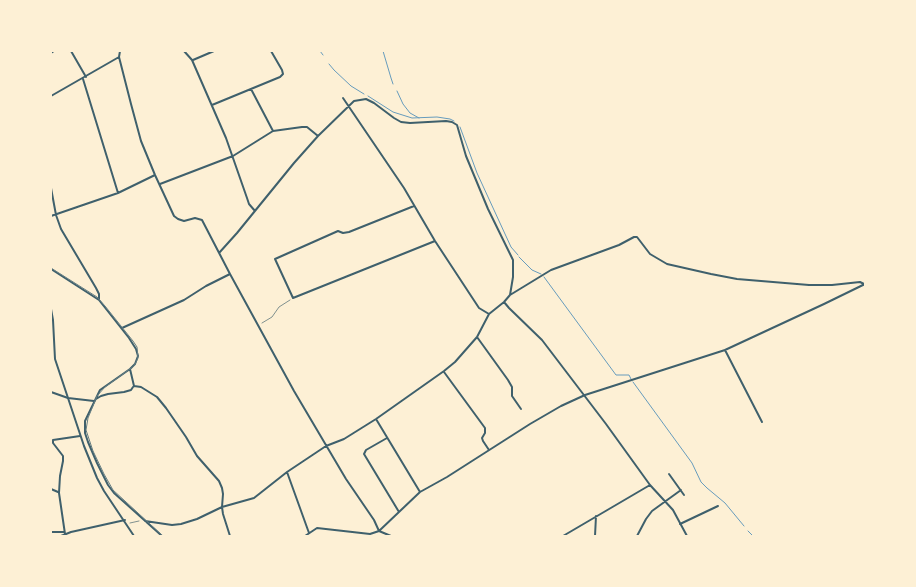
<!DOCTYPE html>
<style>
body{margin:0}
#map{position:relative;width:916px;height:587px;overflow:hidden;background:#fdf0d5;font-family:Roboto,sans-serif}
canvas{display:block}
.frame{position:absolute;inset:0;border:52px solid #fdf0d5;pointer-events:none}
</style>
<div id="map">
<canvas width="916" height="587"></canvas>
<div class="frame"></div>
</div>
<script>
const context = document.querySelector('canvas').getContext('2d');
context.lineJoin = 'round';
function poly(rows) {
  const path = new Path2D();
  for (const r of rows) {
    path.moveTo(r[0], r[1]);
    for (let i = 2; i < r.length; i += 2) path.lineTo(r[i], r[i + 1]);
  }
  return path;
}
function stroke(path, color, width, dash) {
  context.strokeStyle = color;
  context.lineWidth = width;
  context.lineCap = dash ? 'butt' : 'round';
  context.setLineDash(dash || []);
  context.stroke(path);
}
const stream = poly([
 [320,51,323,55],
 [383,51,391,78,393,84],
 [329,64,334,70,351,86,364,94],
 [397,91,403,104,410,113,419,118],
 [368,96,393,112,412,118,437,117,450,119,454,121],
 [460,127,477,173,511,247,518,255],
 [519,257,532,270,541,274],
 [544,277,616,375,629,375,631,379],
 [633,382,692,463,701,482,707,488,725,503,744,526],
 [748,531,753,536]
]);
const path = poly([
 [262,323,272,317,279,307,290,300],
 [130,523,139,521]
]);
const minor = poly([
 [71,51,86,77],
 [120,51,119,57,131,104,141,141,155,175,174,216,178,219,184,221,195,218,202,220,230,274,294,391,346,479,374,520,379,531],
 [184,51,192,60,226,138,247,198,249,204,255,211],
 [51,53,54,51],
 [193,60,214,51],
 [83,79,118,193],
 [251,89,273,131],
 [51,96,119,57],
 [343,98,404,188,435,241,479,308,489,314],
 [212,105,280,77,283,74,282,70,271,51],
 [160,184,233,156,273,131,302,127,307,127,318,136],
 [51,188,56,215,61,229,96,288,99,294,99,299],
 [414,206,349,232,343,233,338,231,275,259,293,298,435,241],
 [51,216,118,193,155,175],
 [51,269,99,300,129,338,136,349,138,356,135,364,130,369,100,390,85,421,85,433,88,442,97,463,108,485,114,493,162,536],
 [510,295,551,270,619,245,634,237,637,237,650,254,667,264,711,274,737,279,809,285,832,285,860,282,864,284],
 [504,302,509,308,542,340,606,424,650,485,673,510,687,536],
 [122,328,184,300,206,286,230,274],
 [477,337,508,380,512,387,512,396,521,409],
 [725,350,762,422],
 [130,369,134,386],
 [444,372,485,428,485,433,482,438,483,441,489,450],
 [134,386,141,387,157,397,166,408,186,437,197,456,219,481,222,488,223,494,222,507,223,514,230,536],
 [51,392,68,398,94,401],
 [96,399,101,396,108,394,124,392,131,390,133,387],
 [376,419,420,492],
 [387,438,366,450,364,454,399,512],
 [287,472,309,533],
 [669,474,684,495],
 [51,489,58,492],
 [145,521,172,525,181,524,197,519,222,507,254,498,287,472,326,446,344,439,376,419,444,371,455,362,477,337,489,314,504,302,510,295,513,277,513,260,488,209,466,156,457,125,452,122,446,121,410,123,401,122,394,118,374,103,366,99,354,101,318,136,294,163,237,233,219,253],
 [680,524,718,506],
 [379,531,391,536],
 [51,532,64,532],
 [65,534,59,493,60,476,63,461,63,456,53,443,53,440,80,436],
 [61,536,71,532,125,520],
 [305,536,317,528,370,534,379,531,420,492,447,477,530,424,561,406,585,395,725,350,824,304,865,284],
 [563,536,650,485],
 [595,536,596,516],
 [637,536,646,519,652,511,681,490]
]);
const tertiary = poly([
 [51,309,53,320,55,359,84,446,97,478,104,491,134,536]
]);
const tram = poly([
 [51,268,97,297,105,306,133,341,137,347,138,358,134,366,105,387,97,396,88,418,86,430,93,451,104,474,113,490,163,536]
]);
stroke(stream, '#669bbc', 1);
stroke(path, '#003049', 0.5);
stroke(minor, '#3f606c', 2);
stroke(tertiary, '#3f606c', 2);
stroke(tram, '#657d81', 1);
</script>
